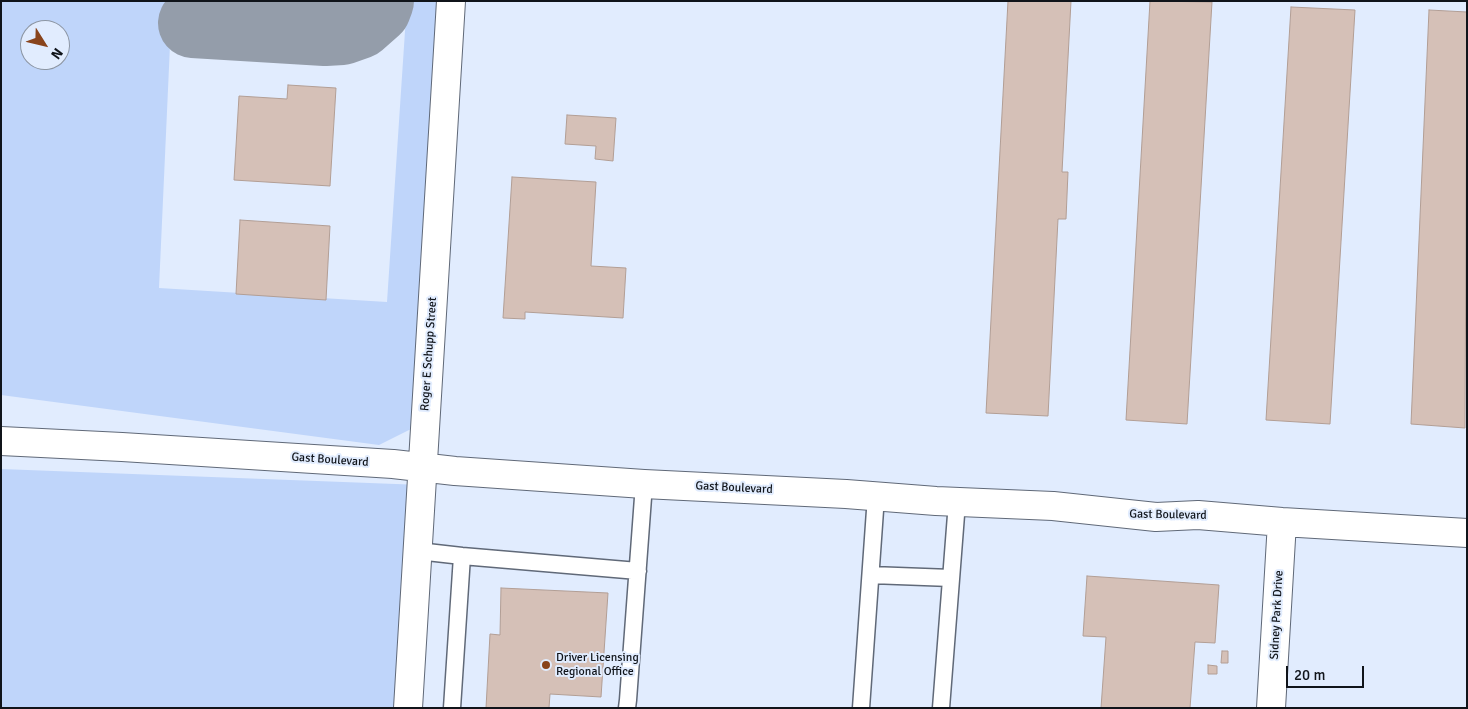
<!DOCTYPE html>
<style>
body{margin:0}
#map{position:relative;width:1468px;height:709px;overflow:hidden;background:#e1ecfe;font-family:Signika,sans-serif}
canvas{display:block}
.frame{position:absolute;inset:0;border:2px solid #10141a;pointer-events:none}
.north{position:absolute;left:20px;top:20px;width:50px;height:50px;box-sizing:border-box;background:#e1ecfe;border:1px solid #8d96a3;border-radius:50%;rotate:126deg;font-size:14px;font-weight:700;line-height:20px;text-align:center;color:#10141a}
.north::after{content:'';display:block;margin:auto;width:18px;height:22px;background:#89441c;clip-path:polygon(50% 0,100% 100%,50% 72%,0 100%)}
.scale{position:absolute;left:1286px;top:666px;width:78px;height:22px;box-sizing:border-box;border:2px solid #10141a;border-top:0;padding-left:6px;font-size:15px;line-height:18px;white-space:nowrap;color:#10141a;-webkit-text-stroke:4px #e1ecfe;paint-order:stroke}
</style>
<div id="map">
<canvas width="1468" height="709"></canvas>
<div class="frame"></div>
<div class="north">N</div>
<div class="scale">20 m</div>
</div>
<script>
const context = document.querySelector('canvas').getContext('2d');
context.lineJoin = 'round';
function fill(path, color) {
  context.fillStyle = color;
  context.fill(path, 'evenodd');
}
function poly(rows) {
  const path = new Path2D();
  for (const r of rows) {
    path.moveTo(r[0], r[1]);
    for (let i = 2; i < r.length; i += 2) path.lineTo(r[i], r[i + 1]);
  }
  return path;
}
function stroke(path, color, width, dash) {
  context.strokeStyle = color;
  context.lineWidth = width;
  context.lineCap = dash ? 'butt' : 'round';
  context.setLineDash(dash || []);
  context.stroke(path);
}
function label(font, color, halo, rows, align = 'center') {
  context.font = font + ' Signika,sans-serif';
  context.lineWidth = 4;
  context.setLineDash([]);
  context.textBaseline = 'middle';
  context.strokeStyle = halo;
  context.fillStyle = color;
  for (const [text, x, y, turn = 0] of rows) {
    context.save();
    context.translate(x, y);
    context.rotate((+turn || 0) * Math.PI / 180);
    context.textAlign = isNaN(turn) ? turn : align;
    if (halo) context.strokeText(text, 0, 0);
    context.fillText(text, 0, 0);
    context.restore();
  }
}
const green = poly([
 [1,1,172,1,159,288,387,302,407,1,443,1,415,427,379,445,1,395],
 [30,30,60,30,60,60,30,60],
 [207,1,337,1,323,11],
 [1,469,422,485,406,708,1,708]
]);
const taxiway = poly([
 [193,23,325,31,342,30,359,24,376,9,379,1]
]);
const building = poly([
 [1008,1,1071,1,1062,172,1068,172,1066,219,1058,219,1048,416,986,413,1008,1],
 [1150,1,1212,2,1187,424,1126,420,1150,1],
 [1291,7,1355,10,1330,424,1266,420,1291,7],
 [1429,10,1467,12,1465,428,1411,424,1429,10],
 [288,85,336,88,330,186,234,180,239,96,287,99,288,85],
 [567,115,616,118,613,161,595,159,596,146,565,144,567,115],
 [512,177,596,182,591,266,626,268,623,318,525,312,525,319,503,318,512,177],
 [240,220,330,226,326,300,236,294,240,220],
 [1087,576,1219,585,1215,643,1195,642,1190,708,1101,708,1106,637,1083,636,1087,576],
 [501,588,608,593,601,697,550,694,549,708,486,708,490,634,500,635,501,588],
 [1222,651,1228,651,1228,663,1221,663,1222,651],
 [1208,665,1217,666,1217,674,1208,674,1208,665]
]);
const service = poly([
 [418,551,462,556,638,571],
 [871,575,951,578],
 [452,708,462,556],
 [627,708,628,700,644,484],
 [861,708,876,496],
 [941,708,957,502]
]);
const minor = poly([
 [1,441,122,447,393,464,455,471,644,484,846,494,936,501,1053,506,1156,517,1198,515,1282,522,1467,533],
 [408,708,451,1],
 [1271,708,1282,522]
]);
const markers = [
 [546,665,5,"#89441c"]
];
const streetNames = [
 ["Roger E Schupp Street",429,354,-86],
 ["Gast Boulevard",330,460,4],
 ["Gast Boulevard",734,488,3],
 ["Gast Boulevard",1168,515,1],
 ["Sidney Park Drive",1277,615,-87]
];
const poiNames = [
 ["Driver Licensing",556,658],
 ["Regional Office",556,672]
];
fill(green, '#bfd5fa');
stroke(taxiway, '#949daa', 70);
fill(building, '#d5c0b7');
stroke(building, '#b29e95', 1);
stroke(service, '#606978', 19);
stroke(minor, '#606978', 30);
stroke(service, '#fff', 16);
stroke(minor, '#fff', 28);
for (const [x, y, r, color] of markers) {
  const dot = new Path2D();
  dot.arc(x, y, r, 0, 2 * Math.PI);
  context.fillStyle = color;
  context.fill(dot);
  stroke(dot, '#e1ecfe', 2);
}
label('12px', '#10141a', '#e1ecfe', streetNames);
label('12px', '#10141a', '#e1ecfe', poiNames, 'left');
</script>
